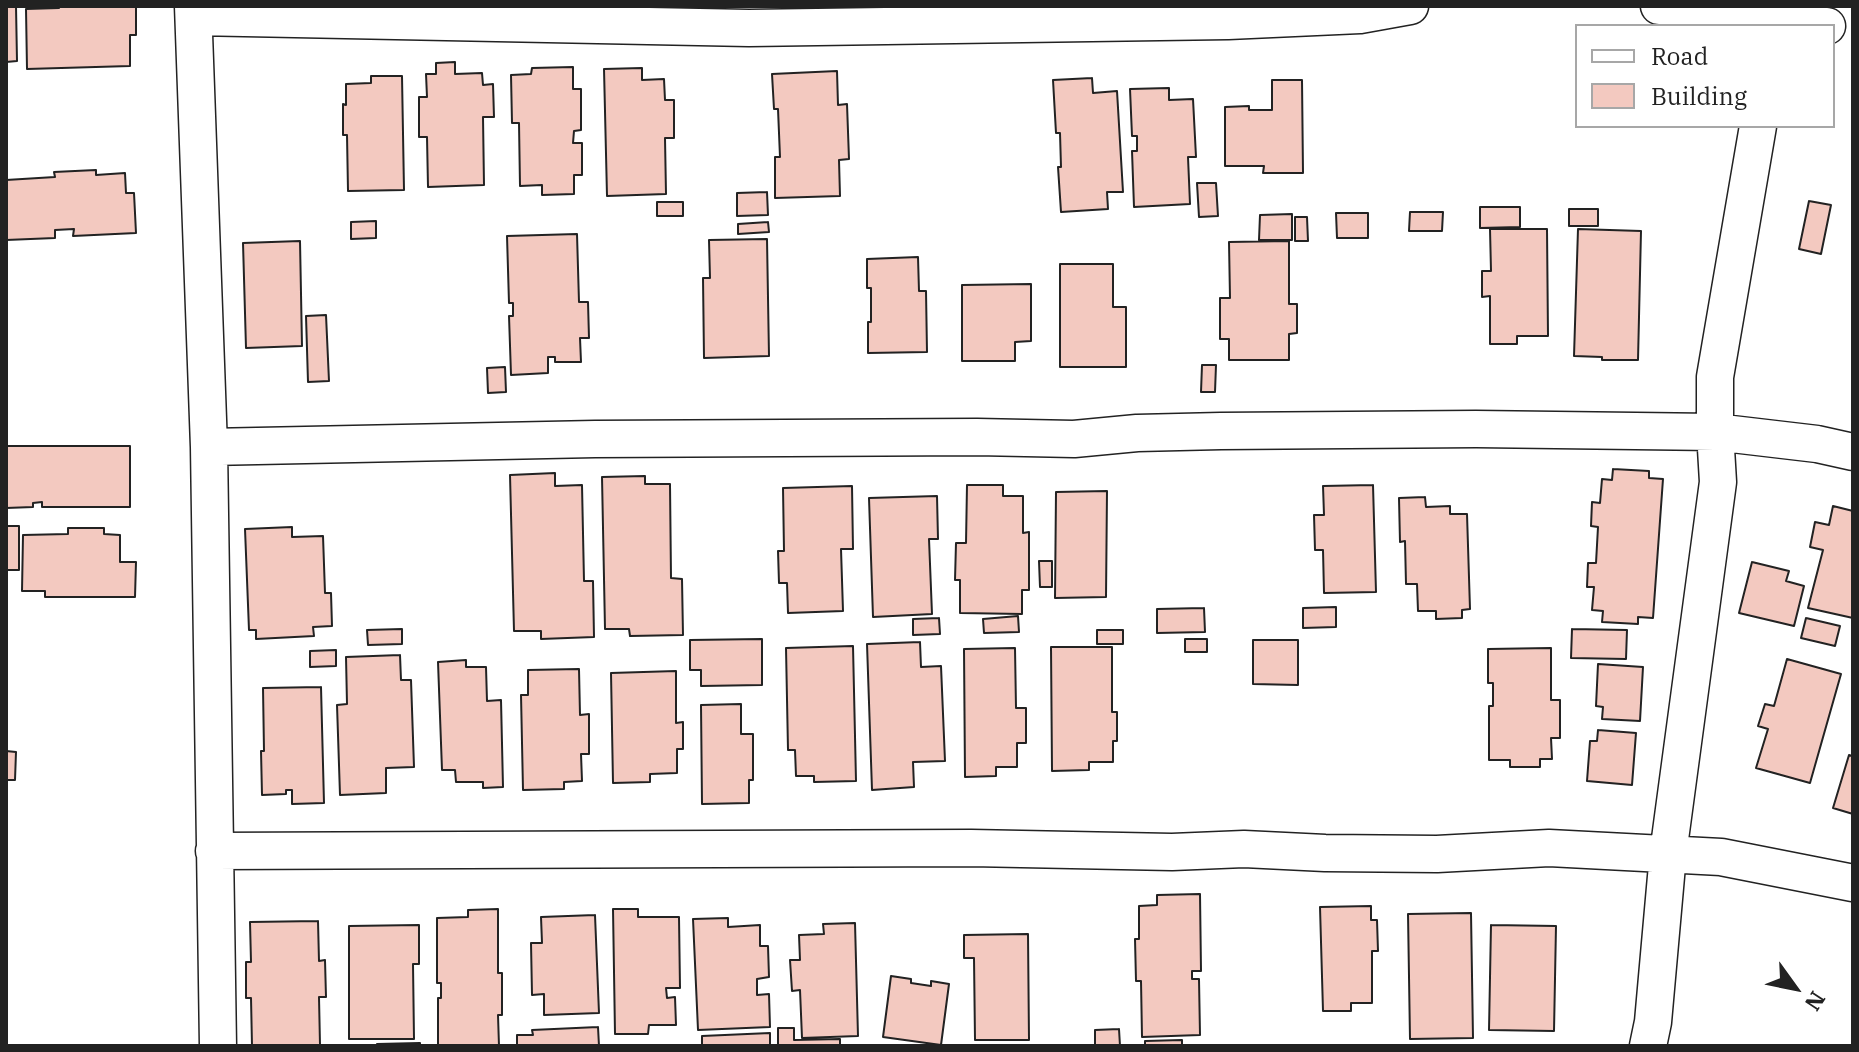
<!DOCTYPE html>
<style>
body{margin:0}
#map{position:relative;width:1859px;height:1052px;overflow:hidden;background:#fff;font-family:"IBM Plex Serif",serif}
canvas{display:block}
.frame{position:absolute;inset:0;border:8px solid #222;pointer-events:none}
.legend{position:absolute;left:1575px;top:24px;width:260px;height:104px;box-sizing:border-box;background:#fff;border:2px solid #a7a7a7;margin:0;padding:10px 14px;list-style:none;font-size:24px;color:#222}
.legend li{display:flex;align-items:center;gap:16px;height:40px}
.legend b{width:40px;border:2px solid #a7a7a7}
.north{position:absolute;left:1755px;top:948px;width:80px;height:80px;-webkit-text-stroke:6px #fff;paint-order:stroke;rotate:123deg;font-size:22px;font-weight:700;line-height:32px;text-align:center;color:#222}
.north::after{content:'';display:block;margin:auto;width:28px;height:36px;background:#222;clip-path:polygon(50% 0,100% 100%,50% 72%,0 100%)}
</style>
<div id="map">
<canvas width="1859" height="1052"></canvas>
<div class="frame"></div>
<ul class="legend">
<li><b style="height:10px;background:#fff"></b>Road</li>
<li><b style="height:22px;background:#f3c9c0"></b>Building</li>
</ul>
<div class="north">N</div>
</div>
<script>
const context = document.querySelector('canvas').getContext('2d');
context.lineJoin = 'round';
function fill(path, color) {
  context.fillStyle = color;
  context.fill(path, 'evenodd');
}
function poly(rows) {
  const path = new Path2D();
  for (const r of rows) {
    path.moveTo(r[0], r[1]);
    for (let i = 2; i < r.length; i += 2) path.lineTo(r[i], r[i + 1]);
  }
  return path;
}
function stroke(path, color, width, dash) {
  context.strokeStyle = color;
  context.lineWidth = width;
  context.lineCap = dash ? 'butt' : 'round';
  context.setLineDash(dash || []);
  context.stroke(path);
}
const building = poly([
 [6,6,16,6,17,61,6,62,6,6],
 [59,6,136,6,136,35,130,35,130,66,27,69,26,9,59,8,59,6],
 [455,62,455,74,482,73,483,85,493,84,494,117,483,117,484,185,428,187,427,137,419,137,419,97,427,97,426,74,436,74,436,63,455,62],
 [573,67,573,89,581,89,581,130,574,131,573,143,582,143,582,175,574,175,574,194,542,195,542,185,520,186,519,123,512,123,511,75,531,74,532,68,573,67],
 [642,68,642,80,664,79,665,100,674,100,674,138,665,138,666,194,607,196,604,69,642,68],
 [837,71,838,105,847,104,849,159,839,160,840,196,775,198,775,157,780,157,778,109,774,109,772,74,837,71],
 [371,76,402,76,404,190,348,191,347,135,343,135,343,104,346,105,346,84,371,83,371,76],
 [1092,78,1093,93,1117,91,1123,192,1107,192,1108,209,1061,212,1058,167,1061,167,1060,133,1056,133,1053,80,1092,78],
 [1272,80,1302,80,1303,173,1263,173,1264,166,1225,166,1225,107,1249,106,1249,110,1272,110,1272,80],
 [1169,88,1169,100,1193,99,1196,157,1188,157,1190,204,1134,207,1132,151,1137,151,1137,136,1132,136,1130,89,1169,88],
 [96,170,96,175,125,173,126,193,134,193,136,233,73,236,74,229,55,230,55,238,6,240,6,180,55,177,54,172,96,170],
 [1197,183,1216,183,1218,216,1199,217,1197,183],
 [767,192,768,215,737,216,737,193,767,192],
 [1809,201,1831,205,1821,254,1799,249,1809,201],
 [657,202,683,202,683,216,657,216,657,202],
 [1480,207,1520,207,1520,227,1480,228,1480,207],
 [1569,209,1598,209,1598,226,1569,226,1569,209],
 [1410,212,1443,212,1442,231,1409,231,1410,212],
 [1336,213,1368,213,1368,238,1337,238,1336,213],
 [1292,214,1292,240,1259,240,1260,215,1292,214],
 [1295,217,1307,217,1308,241,1295,241,1295,217],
 [376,221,376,238,351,239,351,222,376,221],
 [768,222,769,232,738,234,738,224,768,222],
 [1490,229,1547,229,1548,336,1517,336,1517,344,1490,344,1490,296,1482,297,1482,271,1491,271,1490,229],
 [1578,229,1641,231,1638,360,1602,360,1602,357,1574,356,1578,229],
 [577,234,579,302,588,302,589,338,580,338,581,362,555,362,555,357,548,357,548,373,511,375,509,316,513,316,513,303,509,303,507,236,577,234],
 [767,239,769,356,704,358,703,278,710,278,709,240,767,239],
 [300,241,302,346,246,348,243,243,300,241],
 [1289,241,1289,304,1297,304,1297,333,1289,334,1289,360,1229,360,1229,339,1220,339,1220,298,1230,298,1229,242,1289,241],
 [918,257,919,291,926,291,927,352,868,353,868,322,871,322,871,288,867,288,867,259,918,257],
 [1060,264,1113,264,1113,307,1126,307,1126,367,1060,367,1060,264],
 [1031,284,1031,341,1015,342,1015,361,962,361,962,285,1031,284],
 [326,315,329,381,308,382,306,316,326,315],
 [1202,365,1216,365,1215,392,1201,392,1202,365],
 [505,367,506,392,488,393,487,368,505,367],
 [6,446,130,446,130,507,42,507,42,502,33,503,33,507,6,508,6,446],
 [1613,469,1649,471,1649,478,1663,479,1653,618,1638,617,1638,624,1602,622,1603,611,1592,610,1594,587,1587,587,1588,563,1596,563,1598,527,1591,526,1592,502,1600,503,1602,479,1612,480,1613,469],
 [555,473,555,486,582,485,584,581,593,581,594,637,541,639,541,631,514,631,510,475,555,473],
 [645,476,645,484,670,484,671,578,682,579,683,635,630,636,629,629,605,629,602,477,645,476],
 [967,485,1003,485,1003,496,1023,496,1023,533,1029,532,1029,590,1022,590,1022,614,960,613,960,580,955,580,956,543,966,543,967,485],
 [1373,485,1376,592,1324,593,1323,550,1315,550,1314,515,1324,515,1323,486,1373,485],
 [852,486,853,549,841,549,843,611,788,613,787,583,779,583,778,551,784,551,783,488,852,486],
 [1107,491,1106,597,1055,598,1056,492,1107,491],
 [937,496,938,539,929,539,932,614,873,617,869,498,937,496],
 [1425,497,1426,507,1450,506,1450,514,1467,514,1470,609,1462,610,1462,618,1436,619,1436,611,1418,611,1417,584,1406,584,1405,541,1400,542,1399,498,1425,497],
 [1833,506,1853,511,1853,618,1808,608,1823,550,1810,547,1815,522,1829,525,1833,506],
 [6,526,19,526,19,570,6,570,6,526],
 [292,527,292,537,323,536,325,593,331,593,332,626,313,627,314,636,256,639,256,630,249,630,245,529,292,527],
 [68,528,104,528,104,534,120,535,120,562,136,562,135,597,45,597,45,591,22,591,23,535,68,534,68,528],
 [1039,561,1052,561,1052,587,1040,587,1039,561],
 [1752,562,1789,571,1786,581,1804,586,1794,626,1739,613,1752,562],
 [1336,607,1336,627,1303,628,1303,608,1336,607],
 [1204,608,1205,632,1157,633,1157,609,1204,608],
 [1018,616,1019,632,984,633,983,619,1018,616],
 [939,618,940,634,913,635,913,619,939,618],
 [1806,618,1840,626,1835,646,1801,638,1806,618],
 [402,629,402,644,368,645,367,630,402,629],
 [1572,629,1627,630,1626,659,1571,658,1572,629],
 [1097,630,1123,630,1123,644,1097,644,1097,630],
 [762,639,762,685,701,686,701,670,690,670,690,640,762,639],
 [1185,639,1207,639,1207,652,1185,652,1185,639],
 [1253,640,1298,640,1298,685,1253,684,1253,640],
 [920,642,921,667,941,666,945,761,913,762,914,787,872,790,867,644,920,642],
 [853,646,856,781,814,782,814,776,796,776,795,750,788,750,786,648,853,646],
 [1051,647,1112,647,1112,712,1117,712,1117,741,1113,741,1113,762,1089,762,1089,770,1052,771,1051,647],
 [1015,648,1016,708,1026,708,1026,743,1017,743,1017,767,996,767,996,776,965,777,964,649,1015,648],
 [1551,648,1551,700,1560,700,1560,738,1551,738,1552,759,1540,759,1540,767,1510,767,1510,760,1489,760,1489,706,1493,706,1493,683,1488,683,1488,649,1551,648],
 [336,650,336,666,310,667,310,651,336,650],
 [400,655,401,680,411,680,414,767,386,768,386,793,340,795,337,705,347,704,346,657,400,655],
 [1787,659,1841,674,1810,783,1756,768,1768,729,1758,726,1765,704,1774,706,1787,659],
 [466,660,466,667,486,667,487,701,501,700,503,787,483,788,483,782,456,782,455,770,442,770,438,662,466,660],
 [1598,664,1643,667,1640,721,1602,719,1603,707,1596,706,1598,664],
 [579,669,580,715,589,714,589,754,581,754,582,781,564,782,564,789,523,790,521,695,528,695,528,670,579,669],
 [676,671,676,723,683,722,683,749,677,749,677,773,650,774,650,782,613,783,611,673,676,671],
 [321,687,324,803,292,804,292,790,286,790,286,794,262,795,261,751,264,751,263,688,321,687],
 [741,704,741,734,753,734,753,780,749,780,749,803,702,804,701,705,741,704],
 [1598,730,1636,733,1632,785,1587,781,1590,741,1597,741,1598,730],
 [6,751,16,752,15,780,6,780,6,751],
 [1853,753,1853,814,1833,808,1849,755,1852,756,1853,753],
 [1200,894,1201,971,1192,971,1192,979,1199,979,1200,1035,1142,1037,1141,981,1136,981,1135,939,1139,939,1139,906,1157,905,1157,895,1200,894],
 [1371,906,1371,920,1377,920,1378,951,1372,951,1372,1003,1351,1003,1351,1011,1323,1011,1320,907,1371,906],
 [498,909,498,973,502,973,502,1015,498,1015,499,1046,438,1046,438,998,441,998,441,983,437,983,437,918,468,917,468,910,498,909],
 [613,909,638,909,638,917,679,917,680,988,666,988,667,998,675,997,676,1025,649,1025,648,1034,615,1034,613,909],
 [1471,913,1473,1038,1410,1039,1408,914,1471,913],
 [595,915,599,1013,544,1015,544,994,532,995,531,943,542,943,541,917,595,915],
 [728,918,728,927,760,925,760,946,768,946,769,977,757,979,757,995,769,994,770,1027,698,1030,693,919,728,918],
 [318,921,319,961,325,960,326,997,319,997,320,1045,252,1046,251,998,246,998,246,962,251,962,250,922,318,921],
 [855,923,858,1036,802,1038,800,990,792,991,790,960,800,960,799,935,824,934,823,924,855,923],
 [419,925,419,964,413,964,414,1039,349,1039,349,926,419,925],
 [1491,925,1556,926,1554,1031,1489,1030,1491,925],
 [1028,934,1029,1040,975,1040,974,958,964,958,964,935,1028,934],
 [891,976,911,979,911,983,931,986,931,981,949,984,941,1045,883,1037,891,976],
 [598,1027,599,1046,517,1046,517,1035,533,1035,532,1030,598,1027],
 [778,1028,794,1028,794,1040,840,1039,840,1046,778,1046,778,1028],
 [1119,1029,1120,1046,1095,1046,1095,1030,1119,1029],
 [770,1033,770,1046,702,1046,702,1036,770,1033],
 [1182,1040,1182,1046,1145,1046,1145,1041,1182,1040],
 [420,1043,420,1046,377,1046,377,1044,420,1043]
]);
const minor = poly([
 [193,6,209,447,218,1046],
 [1659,6,1827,26],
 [194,17,749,28,1228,21,1360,15,1410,6],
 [209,447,595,439,977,437,1074,439,1137,433,1221,431,1476,429,1715,432,1817,444,1853,452],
 [214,851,971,848,1172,852,1244,849,1325,853,1437,854,1549,848,1721,857,1853,883],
 [1648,1046,1653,1022,1668,854,1718,482,1715,432,1715,377,1758,126]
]);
fill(building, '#f3c9c0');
stroke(building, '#222', 2);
stroke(minor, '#222', 39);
stroke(minor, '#fff', 36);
</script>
